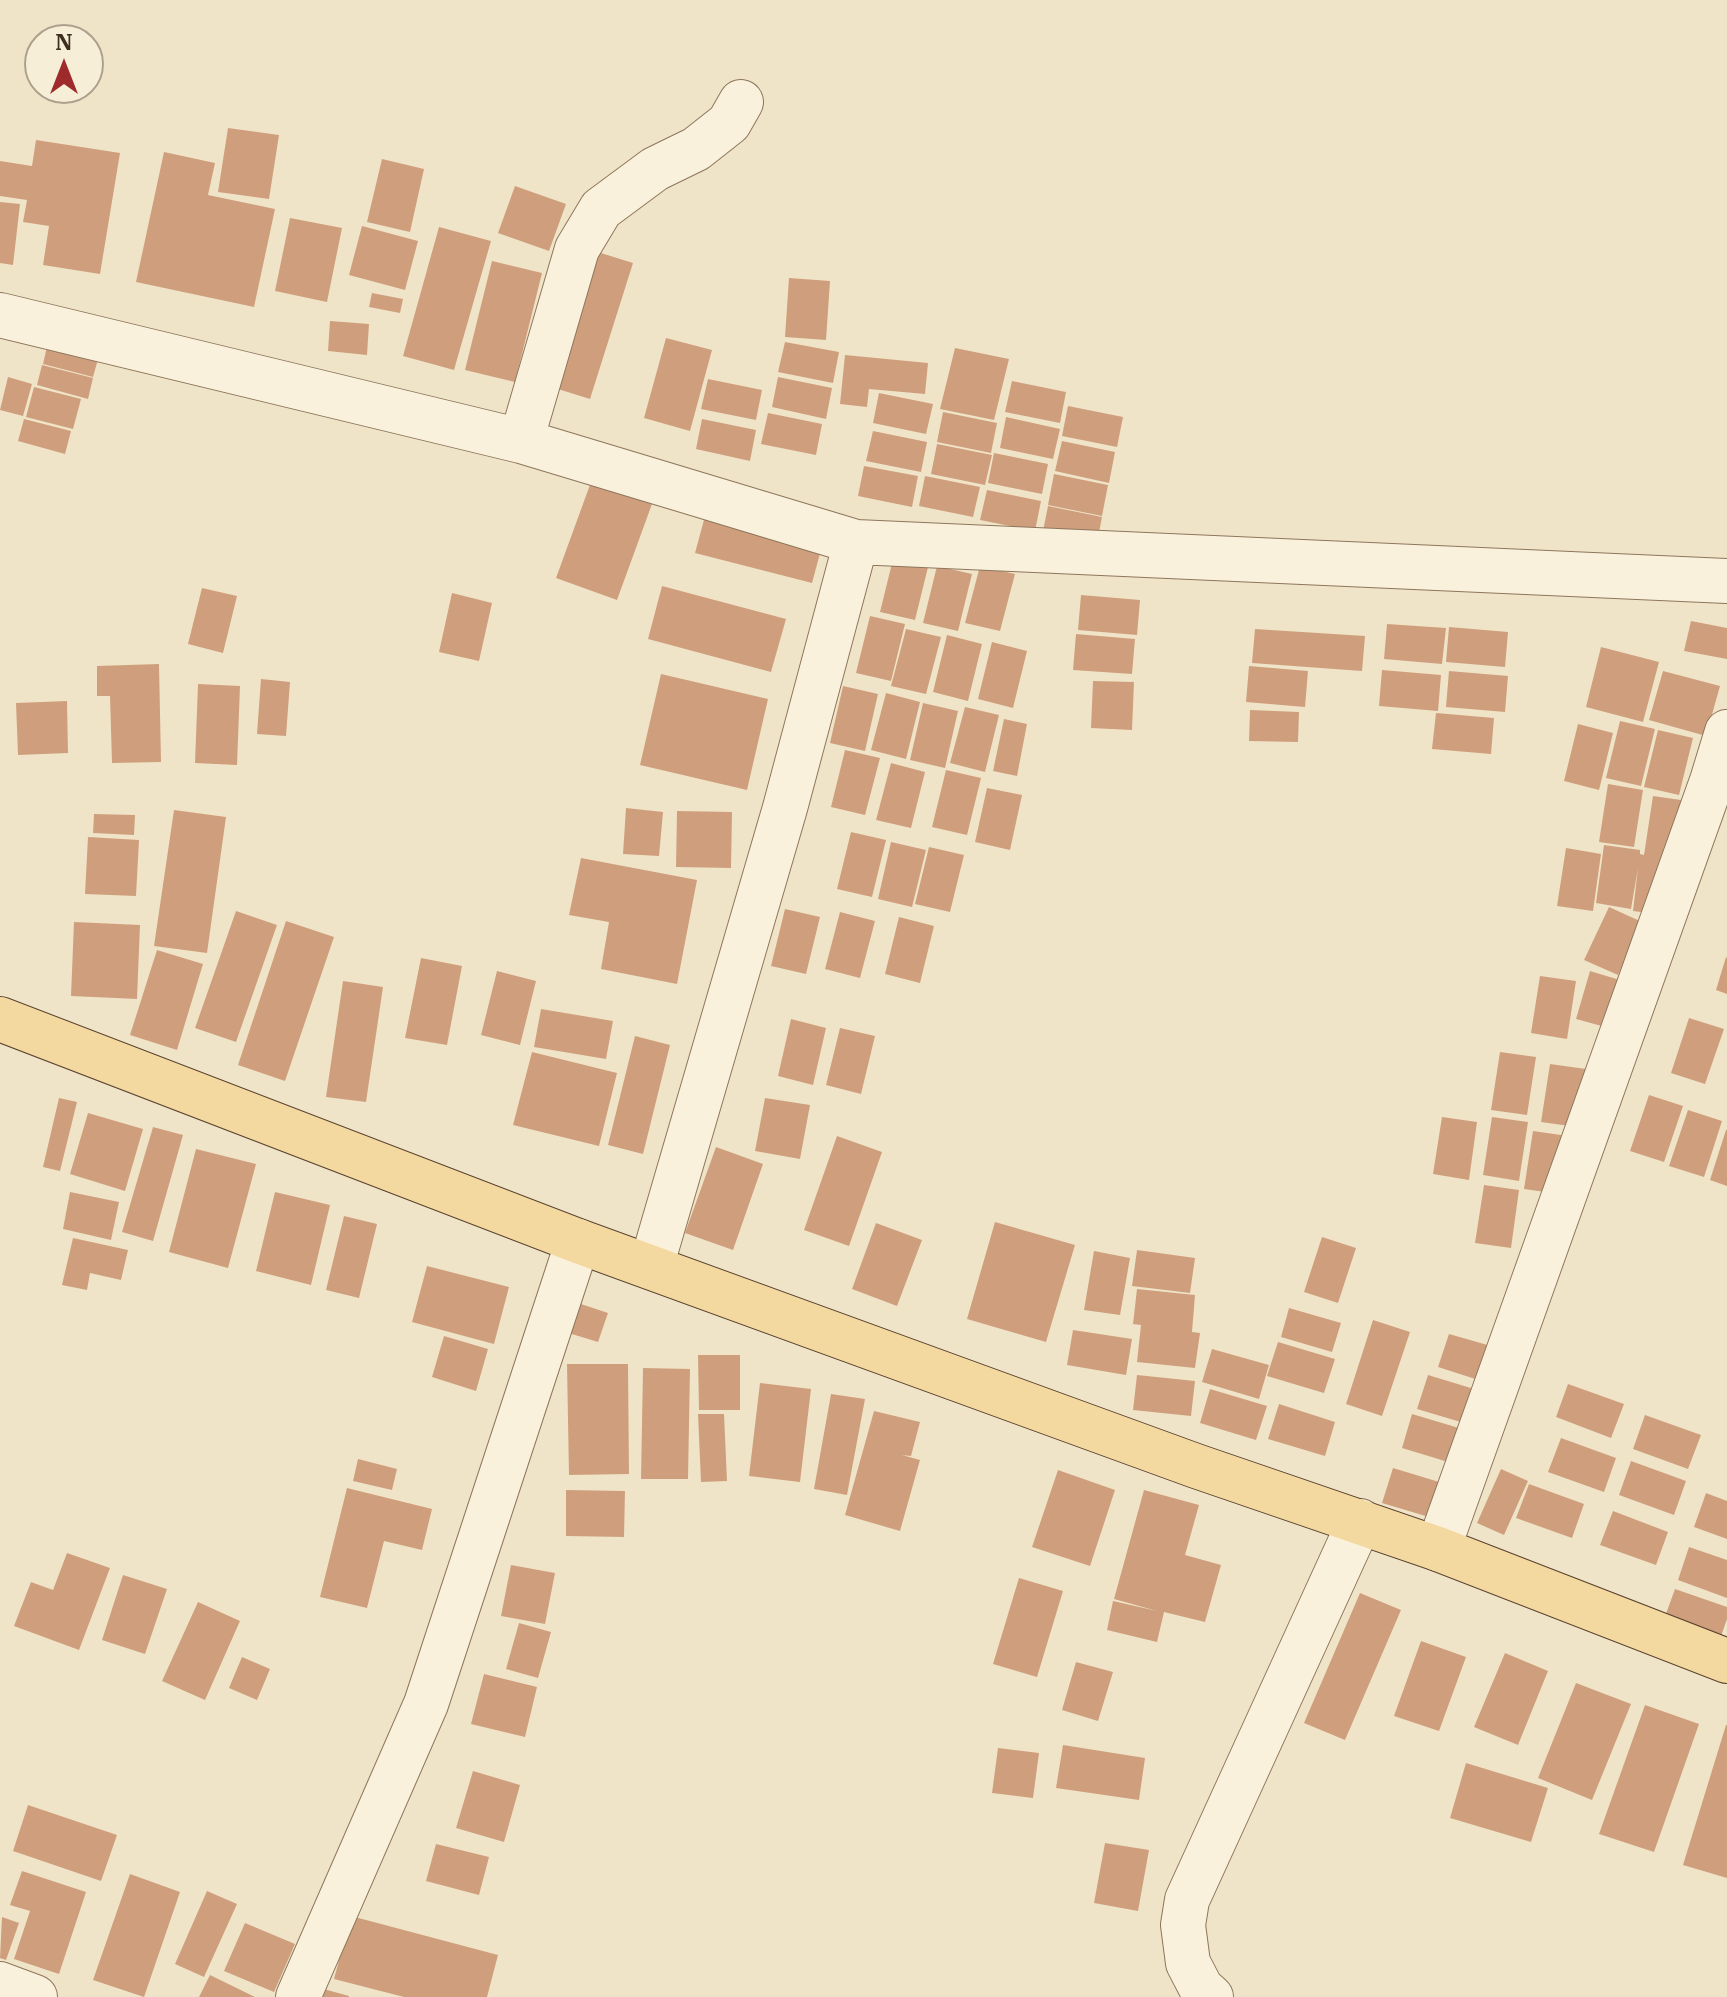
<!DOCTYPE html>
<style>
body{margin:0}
#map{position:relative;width:1727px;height:1997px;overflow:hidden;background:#f0e4c8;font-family:"IBM Plex Serif",serif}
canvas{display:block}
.north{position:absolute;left:24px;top:24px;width:80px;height:80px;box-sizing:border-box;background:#f7eed8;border:2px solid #ada18e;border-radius:50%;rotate:0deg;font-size:22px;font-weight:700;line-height:32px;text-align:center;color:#3d2e20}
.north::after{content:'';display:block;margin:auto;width:28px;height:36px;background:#9e2a2b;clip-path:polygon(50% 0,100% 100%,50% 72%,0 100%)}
</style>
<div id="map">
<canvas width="1727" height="1997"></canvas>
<div class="north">N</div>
</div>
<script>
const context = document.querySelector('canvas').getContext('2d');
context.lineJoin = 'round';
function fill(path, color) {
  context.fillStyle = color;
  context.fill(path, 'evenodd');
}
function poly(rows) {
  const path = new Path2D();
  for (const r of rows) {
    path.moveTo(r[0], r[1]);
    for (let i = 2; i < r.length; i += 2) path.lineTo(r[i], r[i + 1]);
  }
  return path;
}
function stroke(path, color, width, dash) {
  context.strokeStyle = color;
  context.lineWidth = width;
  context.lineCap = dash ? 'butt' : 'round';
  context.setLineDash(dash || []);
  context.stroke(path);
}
const building = poly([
 [228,128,279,135,269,199,218,192],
 [36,140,120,153,100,274,43,265,49,226,23,222,27,200,0,196,0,161,32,166],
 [164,152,215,163,208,195,275,209,254,307,136,282],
 [382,159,424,169,410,232,367,222],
 [515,186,566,204,549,251,498,233],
 [0,202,20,204,13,265,0,263],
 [290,218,342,228,327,302,275,291],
 [362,226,418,241,405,290,349,275],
 [439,227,491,241,454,370,403,356],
 [588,249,633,263,590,399,545,385],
 [492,261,542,273,515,382,465,370],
 [789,278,830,281,826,340,785,337],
 [372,293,403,299,400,313,369,307],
 [330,321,369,324,367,355,328,351],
 [49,338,100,352,93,377,43,364],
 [666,338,712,350,690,431,644,418],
 [785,342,839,352,833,383,778,372],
 [955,348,1009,359,994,420,940,409],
 [845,355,928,363,925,394,869,389,867,407,840,404],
 [42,365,93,378,88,399,37,385],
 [8,377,32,384,23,416,0,410],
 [778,377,832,388,826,419,772,407],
 [708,379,762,390,756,420,701,409],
 [1012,381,1066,392,1060,423,1005,412],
 [34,387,81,399,73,429,26,417],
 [879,393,933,404,926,434,873,423],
 [1068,406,1123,417,1117,447,1062,436],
 [943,412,997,423,991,453,937,442],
 [768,413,822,424,816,455,761,444],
 [1006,417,1060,429,1053,459,1000,448],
 [24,419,71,431,65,454,18,441],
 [702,419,756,430,750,461,696,449],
 [873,431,927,442,921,472,866,461],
 [1062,441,1115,452,1109,483,1055,471],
 [937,444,992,455,985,485,931,474],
 [994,453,1048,464,1042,494,988,483],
 [864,466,918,476,912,507,858,496],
 [1054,474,1108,485,1102,516,1048,505],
 [925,476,980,487,973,517,919,506],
 [591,482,652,504,617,600,556,578],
 [987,490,1041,501,1035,531,980,520],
 [708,505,825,535,812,583,695,553],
 [1048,506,1102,517,1096,548,1042,536],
 [894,555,929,563,915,620,880,612],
 [937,566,972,574,958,631,923,623],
 [980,566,1015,574,1000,631,965,623],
 [662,586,786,619,771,672,648,639],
 [202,588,237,596,223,653,188,644],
 [452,593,492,603,479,661,439,652],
 [1081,595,1140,600,1137,635,1078,630],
 [870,616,905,624,891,681,856,673],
 [1691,621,1727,628,1727,659,1684,651],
 [1387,624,1446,628,1442,664,1384,659],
 [1449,627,1508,632,1505,667,1446,662],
 [906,629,941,637,926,694,891,686],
 [1255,629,1365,636,1362,671,1252,663],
 [1076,634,1135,639,1132,674,1073,670],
 [947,635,982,644,968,701,933,692],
 [992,642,1027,651,1013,708,978,699],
 [1601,647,1659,662,1643,722,1586,707],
 [159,664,161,762,112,763,110,696,97,696,97,666],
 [1249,666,1308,671,1305,707,1246,702],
 [1382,670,1441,675,1438,711,1379,706],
 [1449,671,1508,676,1505,712,1446,707],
 [1663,671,1720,686,1706,736,1649,720],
 [661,674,768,699,747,790,640,765],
 [261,679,290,682,286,736,257,734],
 [1093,681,1134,682,1132,730,1091,728],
 [198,684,240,686,237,765,195,763],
 [843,686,878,694,865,751,830,743],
 [886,693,920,702,906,759,871,750],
 [67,701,68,753,18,755,16,703],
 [923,703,958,711,945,768,910,760],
 [965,707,999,715,985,772,950,763],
 [1250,710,1299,712,1298,742,1249,741],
 [1436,713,1494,718,1491,754,1432,749],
 [1004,719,1027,724,1017,776,993,771],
 [1620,721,1655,729,1641,786,1606,778],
 [1578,724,1613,733,1599,790,1564,781],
 [1658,730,1693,738,1679,795,1644,787],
 [845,750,880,758,865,815,831,807],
 [891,763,925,772,911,828,876,820],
 [946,770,981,778,967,835,932,827],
 [1608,784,1643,790,1634,847,1599,842],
 [987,788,1022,795,1010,850,975,842],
 [1653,796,1688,801,1657,914,1633,911,1638,868,1631,909,1596,903,1604,845,1640,850,1640,854,1644,855],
 [626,808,663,812,659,856,623,854],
 [174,810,226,817,207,953,154,946],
 [677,811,732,812,731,868,676,867],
 [94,814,135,815,134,835,93,833],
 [851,832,886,840,872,897,837,889],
 [88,837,139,840,136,896,85,894],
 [891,842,926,850,912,907,878,899],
 [929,847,964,855,950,912,915,904],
 [1566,848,1601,854,1593,911,1557,906],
 [581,858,697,880,677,984,601,969,609,922,569,915],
 [1609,907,1642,922,1618,975,1584,960],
 [785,909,820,917,806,974,771,966],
 [236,911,277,925,236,1042,195,1028],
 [840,912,875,921,860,978,825,969],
 [899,917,934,926,920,983,885,974],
 [286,921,334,937,285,1081,238,1065],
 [74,922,140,925,137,999,71,996],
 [157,950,203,964,177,1050,130,1035],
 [1726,957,1727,958,1727,994,1716,990],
 [421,958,462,966,447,1045,405,1038],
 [497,971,536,981,520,1045,481,1035],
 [1590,971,1623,981,1609,1028,1576,1019],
 [1540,976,1576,981,1567,1039,1531,1033],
 [343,981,383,987,366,1102,326,1097],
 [541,1009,613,1021,606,1059,534,1047],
 [1689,1018,1724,1029,1705,1084,1671,1073],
 [791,1019,826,1028,813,1085,778,1076],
 [840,1028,875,1036,861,1094,826,1085],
 [635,1036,670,1045,643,1154,608,1145],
 [532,1052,617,1073,599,1146,513,1125],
 [1500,1052,1536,1057,1527,1115,1491,1110],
 [1550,1064,1586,1069,1577,1127,1541,1122],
 [1649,1095,1683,1106,1664,1162,1630,1151],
 [59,1098,77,1102,60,1171,43,1167],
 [765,1098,810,1105,800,1159,755,1151],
 [1688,1110,1722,1121,1704,1177,1669,1166],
 [88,1113,143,1129,125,1191,70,1174],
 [1442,1117,1477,1122,1469,1180,1433,1174],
 [1492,1117,1528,1122,1519,1181,1483,1175],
 [153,1127,183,1135,153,1241,122,1232],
 [1726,1130,1727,1130,1727,1186,1710,1180],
 [1533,1131,1568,1136,1559,1194,1524,1189],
 [837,1136,882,1152,849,1246,804,1230],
 [716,1147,763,1164,733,1250,685,1233],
 [196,1149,256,1164,228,1268,169,1252],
 [1484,1185,1519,1190,1511,1248,1475,1243],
 [70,1192,119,1202,111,1240,63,1229],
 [275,1192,330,1205,311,1285,256,1271],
 [344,1216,377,1224,359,1298,326,1290],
 [995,1222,1075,1245,1046,1342,967,1319],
 [876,1223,922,1240,897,1306,852,1289],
 [1322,1237,1356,1248,1338,1303,1304,1292],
 [73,1238,128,1250,121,1280,90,1273,87,1290,62,1285],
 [1137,1250,1195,1258,1190,1293,1132,1286],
 [1094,1251,1130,1258,1120,1315,1084,1310],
 [427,1266,509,1287,494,1344,412,1322],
 [1137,1289,1195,1295,1192,1332,1200,1333,1195,1368,1137,1362,1141,1325,1133,1324],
 [572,1301,608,1313,598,1342,562,1331],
 [1289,1308,1341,1323,1332,1352,1281,1337],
 [1373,1320,1410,1332,1382,1416,1346,1404],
 [1073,1330,1132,1339,1126,1375,1067,1365],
 [1449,1334,1505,1350,1494,1385,1438,1367],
 [444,1336,488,1349,476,1391,432,1377],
 [1278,1342,1335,1359,1324,1393,1267,1376],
 [1212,1349,1269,1365,1259,1399,1202,1382],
 [698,1355,740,1355,740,1410,699,1410],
 [567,1364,628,1364,629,1474,569,1475],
 [643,1368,690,1369,688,1479,641,1479],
 [1137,1375,1195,1381,1191,1416,1133,1410],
 [1428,1375,1484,1392,1474,1426,1417,1409],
 [760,1383,811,1389,800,1482,749,1476],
 [1568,1384,1624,1404,1611,1438,1556,1417],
 [1210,1389,1267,1406,1256,1440,1200,1423],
 [831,1394,865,1399,847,1495,814,1489],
 [1279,1404,1335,1422,1325,1456,1268,1439],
 [874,1411,920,1422,911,1456,902,1455,920,1460,900,1531,845,1515],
 [698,1414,724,1414,727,1481,701,1482],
 [1412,1414,1469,1431,1458,1465,1402,1448],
 [1645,1415,1701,1435,1688,1469,1633,1449],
 [1561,1438,1616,1458,1604,1492,1548,1472],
 [358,1459,397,1469,392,1490,353,1481],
 [1631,1461,1686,1481,1674,1515,1619,1495],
 [1393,1468,1449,1485,1439,1520,1382,1503],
 [1501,1469,1528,1481,1504,1535,1477,1523],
 [1058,1470,1115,1490,1090,1566,1032,1547],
 [1529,1484,1584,1504,1572,1538,1516,1518],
 [347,1488,432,1509,422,1550,384,1541,367,1608,320,1597],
 [566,1490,625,1491,624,1537,566,1536],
 [1144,1490,1199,1505,1185,1555,1221,1565,1205,1622,1164,1612,1157,1642,1107,1630,1113,1601,1157,1611,1114,1599],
 [1706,1493,1727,1501,1727,1539,1694,1527],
 [1613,1511,1668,1532,1656,1565,1600,1545],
 [1689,1547,1727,1560,1727,1598,1678,1580],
 [67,1553,110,1568,79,1650,14,1626,31,1582,53,1590],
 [511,1565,555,1573,545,1624,501,1616],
 [123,1575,167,1589,145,1654,102,1640],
 [1019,1578,1063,1591,1037,1677,993,1664],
 [1675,1589,1727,1607,1727,1619,1719,1642,1663,1622],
 [1360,1593,1401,1610,1345,1740,1304,1723],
 [198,1602,240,1621,205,1700,162,1681],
 [519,1623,551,1632,538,1678,506,1669],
 [1421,1641,1466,1657,1439,1731,1394,1716],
 [1505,1653,1548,1671,1518,1745,1474,1727],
 [242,1657,270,1669,257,1700,229,1688],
 [1076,1662,1113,1672,1098,1721,1062,1710],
 [484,1674,537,1687,525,1737,471,1724],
 [1576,1683,1631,1704,1592,1800,1538,1778],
 [1645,1705,1699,1724,1654,1852,1599,1834],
 [1726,1725,1727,1725,1727,1878,1683,1865],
 [1063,1745,1145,1758,1139,1800,1056,1788],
 [998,1748,1039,1753,1033,1798,992,1793],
 [1466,1763,1548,1788,1531,1842,1450,1818],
 [473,1771,520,1785,504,1842,456,1828],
 [28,1805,117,1835,101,1881,13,1851],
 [1105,1843,1149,1850,1138,1911,1094,1903],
 [436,1844,489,1857,479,1895,426,1881],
 [22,1871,86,1892,59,1974,14,1959,30,1911,10,1905],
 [130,1874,180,1892,144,1997,93,1980],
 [207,1891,237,1904,204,1977,175,1964],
 [351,1916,498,1955,487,1997,404,1997,334,1979],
 [2,1917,19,1923,6,1960,0,1958],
 [245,1923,295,1944,274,1992,224,1971],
 [210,1975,255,1997,199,1997],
 [320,1988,349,1996,349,1997,318,1997]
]);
const minor = poly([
 [0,315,521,441,856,542,1727,581],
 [521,441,577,249,601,209,655,169,696,149,729,123,741,102],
 [651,1267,785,808,856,542],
 [1438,1549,1712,781,1727,732],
 [0,1984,35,1997],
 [298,1997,426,1704,578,1241],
 [1211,1997,1201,1988,1188,1963,1183,1925,1187,1900,1360,1521]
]);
const major = poly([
 [0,1019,578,1241,1196,1466,1438,1549,1727,1661]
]);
fill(building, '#cf9f7d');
stroke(minor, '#8d765c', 46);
stroke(major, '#5b4430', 46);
stroke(minor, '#faf1dc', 44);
stroke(major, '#f3d9a0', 44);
</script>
